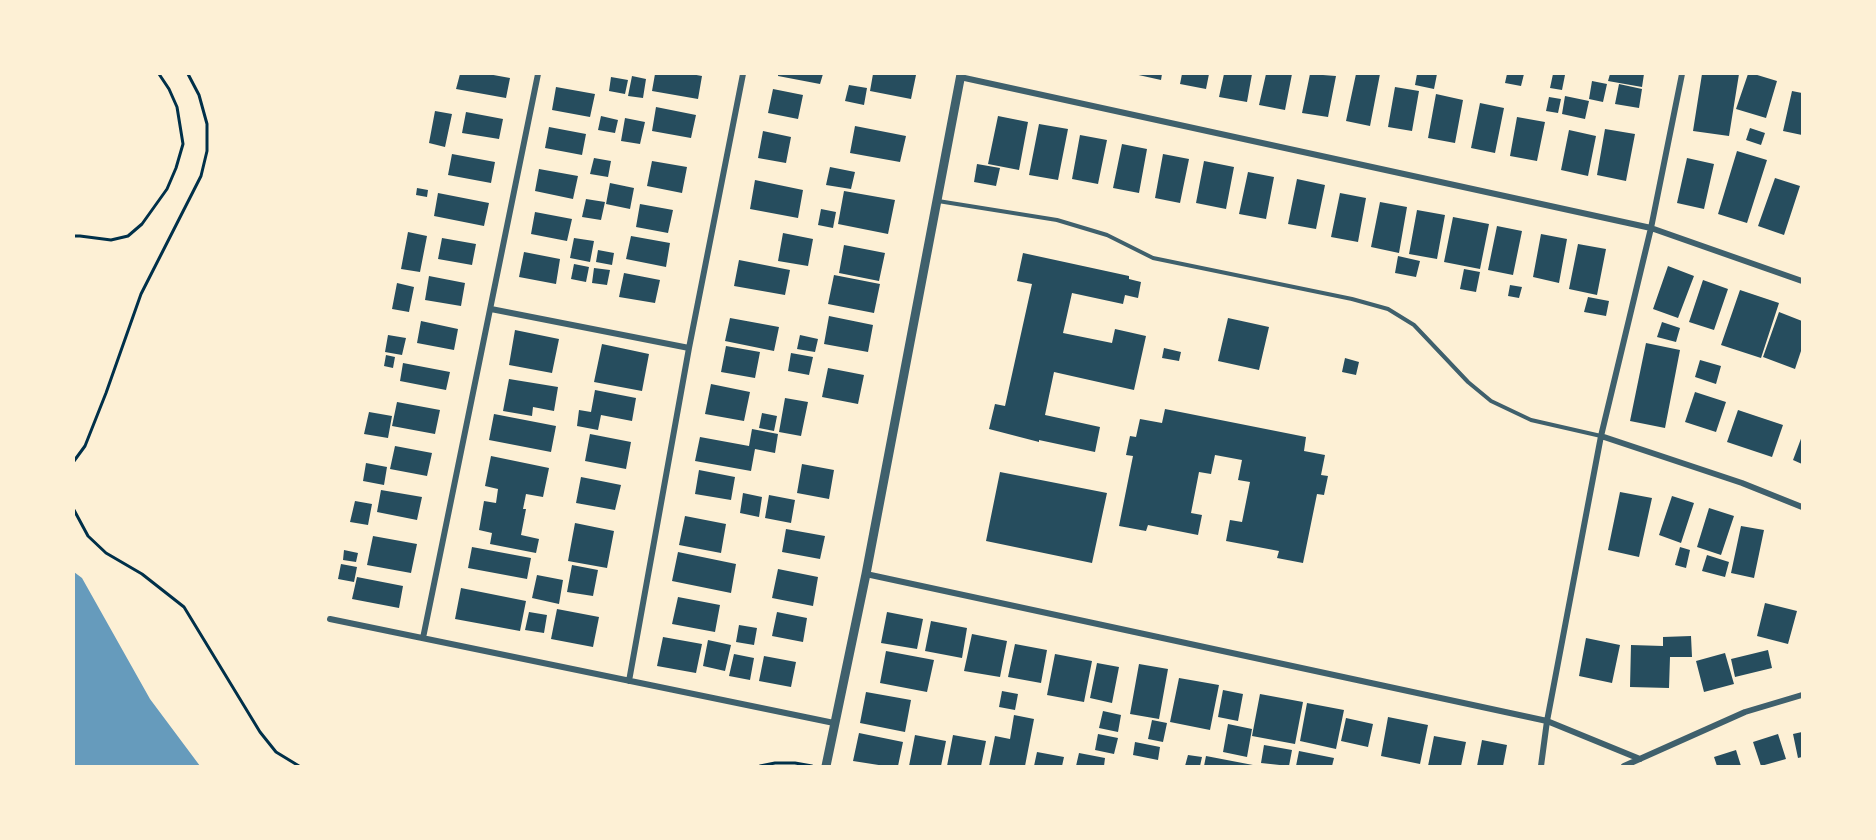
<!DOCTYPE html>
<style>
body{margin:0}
#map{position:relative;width:1876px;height:840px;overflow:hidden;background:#fdf0d5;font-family:"IBM Plex Serif",serif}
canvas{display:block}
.frame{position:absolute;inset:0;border:75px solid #fdf0d5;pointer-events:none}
</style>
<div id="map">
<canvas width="1876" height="840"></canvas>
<div class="frame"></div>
</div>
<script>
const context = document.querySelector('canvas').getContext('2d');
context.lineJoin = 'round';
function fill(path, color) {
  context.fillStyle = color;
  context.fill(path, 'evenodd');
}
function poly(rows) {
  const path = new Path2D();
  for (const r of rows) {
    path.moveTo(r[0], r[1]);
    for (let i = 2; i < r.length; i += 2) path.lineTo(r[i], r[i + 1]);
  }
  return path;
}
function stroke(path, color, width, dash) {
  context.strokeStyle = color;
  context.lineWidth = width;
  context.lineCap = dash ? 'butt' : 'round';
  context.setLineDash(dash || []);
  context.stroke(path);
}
const water = poly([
 [74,572,82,578,150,699,200,766,74,766]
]);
const building = poly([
 [460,74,488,74,510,78,506,98,456,89],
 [655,74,691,74,702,76,698,99,652,91],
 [778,74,823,74,820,84,778,76],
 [873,74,916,75,911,99,870,91],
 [1134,74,1162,74,1161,80],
 [1182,74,1209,74,1206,89,1180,84],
 [1224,74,1252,74,1247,102,1219,97],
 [1266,74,1292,74,1285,110,1259,105],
 [1310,74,1336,76,1328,117,1302,113],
 [1356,74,1380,74,1370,126,1346,121],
 [1417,74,1437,74,1434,89,1415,85],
 [1507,74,1524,74,1521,86,1505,83],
 [1553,74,1565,75,1562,90,1550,88],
 [1610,74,1644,74,1642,87,1608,81],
 [1702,74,1739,74,1729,136,1693,131],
 [1748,74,1754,74,1777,81,1766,118,1736,109],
 [632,76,646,79,643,98,628,96],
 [611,77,628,80,625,94,609,91],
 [1592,81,1607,84,1603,102,1589,99],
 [1619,84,1642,89,1639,108,1615,104],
 [849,85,867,88,864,105,845,101],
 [556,87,595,94,590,117,552,110],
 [1395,87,1419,91,1412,131,1388,127],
 [773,89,803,95,798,119,768,113],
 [1792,91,1802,93,1802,135,1783,131],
 [1436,94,1463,100,1455,143,1428,138],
 [1565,96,1589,101,1585,119,1562,114],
 [1549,97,1561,99,1558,113,1546,111],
 [1480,103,1504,108,1495,153,1471,148],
 [656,107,696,115,691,138,652,131],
 [435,111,452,114,445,147,429,143],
 [466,112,503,119,499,139,462,133],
 [601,116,618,120,615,133,598,130],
 [998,116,1028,122,1019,170,988,164],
 [1517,117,1545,122,1537,161,1510,156],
 [625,118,645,122,640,144,621,141],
 [1039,124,1068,129,1058,180,1029,175],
 [855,126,906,136,900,162,850,153],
 [549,127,586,134,582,155,545,148],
 [1750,128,1765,133,1761,145,1746,140],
 [1605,129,1635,134,1626,181,1597,175],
 [1569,130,1596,136,1588,176,1561,170],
 [763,131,791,137,786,163,758,158],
 [1080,135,1107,140,1098,184,1072,179],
 [1122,144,1147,149,1139,193,1113,188],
 [1737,151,1767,160,1747,223,1718,214],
 [452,154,495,162,491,183,448,175],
 [1163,154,1189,159,1180,203,1155,198],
 [594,158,611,161,608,177,590,174],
 [1687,158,1714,164,1704,209,1677,203],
 [652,161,687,167,682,193,647,186],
 [1204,161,1234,167,1226,209,1196,203],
 [977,164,1000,168,996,186,974,182],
 [830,167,855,172,851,189,826,185],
 [539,169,578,176,573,199,535,191],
 [1248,172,1274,177,1266,219,1239,214],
 [1775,178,1800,186,1784,235,1758,226],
 [1297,179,1325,185,1316,229,1288,224],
 [755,180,803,190,798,218,750,209],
 [610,183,634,188,630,209,606,204],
 [417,188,428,190,427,197,416,195],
 [844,191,895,200,888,234,838,224],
 [438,193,489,203,484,226,434,216],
 [1340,193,1366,198,1358,242,1331,237],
 [586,199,605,202,601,220,582,217],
 [1380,202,1407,207,1399,253,1371,247],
 [640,204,673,210,668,233,636,227],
 [821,209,836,212,833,228,818,225],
 [1417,210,1445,215,1437,259,1409,254],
 [535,212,572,219,567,241,531,234],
 [1453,217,1489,224,1480,269,1444,262],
 [1497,226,1522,231,1513,275,1488,270],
 [408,232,427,236,420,272,401,269],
 [783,233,813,239,808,266,778,261],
 [1541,234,1567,239,1559,283,1533,277],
 [631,236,670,243,666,267,626,259],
 [442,238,476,244,472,265,438,259],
 [574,238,594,241,590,262,570,258],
 [1578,244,1606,249,1597,295,1569,289],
 [844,245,885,253,879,281,839,273],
 [598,250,614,253,612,265,596,262],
 [524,252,560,259,556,284,519,277],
 [1023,253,1129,276,1129,279,1141,282,1138,298,1125,295,1123,304,1072,293,1063,333,1112,343,1115,329,1146,336,1134,390,1054,372,1045,415,1100,427,1095,452,1039,440,1039,442,989,429,995,404,1005,406,1032,284,1017,281],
 [1398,256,1420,261,1416,277,1395,273],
 [739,260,790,270,785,295,734,286],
 [574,264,589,267,586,282,571,279],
 [1668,266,1694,276,1678,318,1653,309],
 [594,268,610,270,607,285,592,283],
 [1464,269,1480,272,1476,292,1460,289],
 [624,273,660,280,655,303,619,297],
 [834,275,880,284,874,313,828,304],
 [429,276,465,283,461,306,425,300],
 [1703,280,1728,289,1714,330,1689,322],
 [397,283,414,287,409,312,392,309],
 [1510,285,1522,287,1519,298,1508,296],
 [1740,290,1779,303,1761,358,1721,345],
 [1588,297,1609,301,1606,316,1584,312],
 [1779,312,1802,321,1802,348,1795,369,1763,357],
 [829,316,873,325,868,352,824,344],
 [730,318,779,327,774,351,725,341],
 [1228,318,1269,327,1259,370,1218,361],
 [421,321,458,329,454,350,417,343],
 [1662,322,1680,328,1676,342,1657,337],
 [515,330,559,339,552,373,509,365],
 [388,335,406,338,402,355,385,352],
 [800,335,818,339,815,352,797,349],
 [1646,343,1680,350,1665,428,1630,421],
 [602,344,649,354,642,391,594,382],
 [726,346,760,352,755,378,721,372],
 [1164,348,1181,352,1179,361,1162,358],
 [791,353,813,357,809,375,788,371],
 [386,355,395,357,393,368,384,366],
 [1345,358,1359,362,1356,375,1342,372],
 [1700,360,1721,366,1716,384,1695,377],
 [403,363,450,372,446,390,400,381],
 [828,368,864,375,858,404,822,397],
 [509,379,558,387,554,411,533,407,532,416,503,411],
 [711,384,750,392,744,421,705,414],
 [595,390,636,398,632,421,601,415,598,430,577,426,579,410,591,412],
 [1695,392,1726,402,1716,432,1685,422],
 [785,398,808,402,801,436,779,432],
 [397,402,440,410,435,434,392,426],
 [1165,409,1306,437,1304,451,1325,455,1321,475,1328,476,1324,495,1317,494,1303,563,1277,558,1279,551,1226,541,1230,520,1242,522,1250,482,1238,480,1242,460,1215,455,1211,474,1199,472,1191,513,1202,515,1198,535,1148,525,1146,531,1119,526,1133,456,1126,455,1130,436,1136,437,1140,419,1162,423],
 [1738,410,1783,425,1772,457,1727,442],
 [369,412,392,416,388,438,364,434],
 [762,413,777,416,774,431,759,428],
 [494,414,556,426,551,452,489,440],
 [752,429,778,434,775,453,755,449,751,471,695,461,700,437,749,446],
 [590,434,631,442,626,469,585,461],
 [1802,436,1802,464,1793,460],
 [395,446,432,453,427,476,390,469],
 [491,456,549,468,543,497,526,494,523,509,526,509,521,535,539,539,536,553,490,544,492,533,479,530,484,501,496,503,498,489,485,486],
 [366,463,387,467,384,485,363,481],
 [802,464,834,470,829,499,797,493],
 [699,470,735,477,731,500,695,494],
 [1000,472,1107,493,1092,563,986,541],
 [581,477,621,485,615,510,576,503],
 [381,490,422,497,417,520,377,512],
 [1620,492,1652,498,1639,557,1608,550],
 [743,493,762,497,759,517,740,513],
 [769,495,795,500,791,523,765,518],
 [1672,496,1694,503,1681,543,1659,535],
 [355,501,372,504,368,525,350,522],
 [1709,508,1734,516,1721,555,1697,547],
 [685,516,726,524,721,553,679,545],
 [575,523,614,531,607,568,568,561],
 [1741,526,1764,530,1754,578,1731,573],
 [786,529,825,536,820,559,782,552],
 [373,536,417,544,411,573,367,565],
 [472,547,531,558,527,579,468,568],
 [1680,547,1690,550,1686,568,1675,565],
 [344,550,358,553,356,562,343,560],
 [678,552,736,564,731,593,672,581],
 [1707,555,1729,562,1725,577,1702,571],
 [341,564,357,567,354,582,338,579],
 [572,565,598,570,593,596,567,592],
 [778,569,818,577,813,606,772,598],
 [537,575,563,580,559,604,532,598],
 [357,577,403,586,399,608,352,599],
 [461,588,526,601,520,631,455,619],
 [678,597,720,605,715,632,672,624],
 [1765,603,1797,611,1788,644,1757,636],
 [557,609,599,617,593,647,551,639],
 [529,612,547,615,544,633,525,630],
 [777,612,807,618,803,642,772,636],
 [887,612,923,619,917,649,881,643],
 [931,621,967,628,962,658,925,651],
 [739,625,757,628,754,645,736,642],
 [972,634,1007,641,1000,677,964,671],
 [1691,636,1692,657,1670,657,1669,688,1630,687,1631,645,1663,646,1663,637],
 [663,637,702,644,696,673,657,666],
 [1586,638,1620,645,1612,683,1579,676],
 [708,640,731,645,725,671,703,666],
 [1015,644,1047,650,1041,683,1008,677],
 [1768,650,1772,668,1735,677,1731,659],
 [886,651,934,660,927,692,880,683],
 [1725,653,1734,684,1704,692,1696,661],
 [734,654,754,658,750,680,729,676],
 [1055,654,1092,661,1084,702,1047,695],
 [764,656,796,662,791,687,759,681],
 [1097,663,1119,667,1112,703,1090,698],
 [1139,664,1168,669,1159,719,1130,714],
 [1179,678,1219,685,1210,730,1170,722],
 [1223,690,1243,694,1238,721,1218,717],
 [1002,691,1018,694,1015,710,999,707],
 [866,692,911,700,905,732,860,723],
 [1260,694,1303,702,1295,744,1252,736],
 [1307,703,1344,710,1336,749,1300,741],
 [1103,711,1121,715,1118,732,1099,728],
 [1014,715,1034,719,1025,766,989,766,995,736,1010,739],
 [1388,717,1428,725,1420,764,1381,756],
 [1346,718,1373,724,1368,747,1341,741],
 [1152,720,1167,723,1163,742,1148,739],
 [1228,724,1252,729,1247,757,1223,752],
 [1802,732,1802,757,1798,758,1793,734],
 [859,733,903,742,898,766,885,766,853,761],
 [1098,734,1118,738,1114,754,1095,750],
 [1778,734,1786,759,1761,766,1753,742],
 [915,735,946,741,941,766,909,766],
 [953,735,986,741,981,766,947,766],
 [1434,736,1466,742,1461,766,1428,766],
 [1482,740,1507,745,1503,766,1477,766],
 [1135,742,1160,747,1158,760,1133,755],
 [1264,745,1292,750,1289,766,1261,763],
 [1736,750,1741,766,1717,766,1714,757],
 [1299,751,1334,758,1332,766,1296,766],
 [1037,752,1064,757,1062,766,1034,766],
 [1079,753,1105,758,1104,766,1076,766],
 [1188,755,1202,757,1200,766,1185,766],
 [1206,756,1253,765,1253,766,1204,766]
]);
const path = poly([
 [74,236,80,236,111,240,128,236,142,224,167,189,176,168,183,144,177,107,169,89,159,74],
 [74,461,85,446,106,393,141,294,201,176,207,151,207,124,199,95,188,74],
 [74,510,88,536,106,553,142,574,184,607,260,732,276,752,299,766],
 [760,766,775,763,795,763,812,766]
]);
const service = poly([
 [938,201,1057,220,1107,235,1153,258,1352,299,1388,309,1414,325,1468,382,1491,401,1531,420,1601,436]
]);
const minor = poly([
 [960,77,1651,228,1802,281],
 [491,309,689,348],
 [1601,436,1742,483,1802,507],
 [866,574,1547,721,1640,759],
 [330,619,834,723],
 [423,638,538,74],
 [629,681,689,348,743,74],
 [1541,766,1547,721,1601,436,1651,228,1682,74],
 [1624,766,1745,712,1802,695]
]);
const tertiary = poly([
 [826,766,866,574,961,74]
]);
fill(water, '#669bbc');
fill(building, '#264d5e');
stroke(path, '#003049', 3);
stroke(service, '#3f606c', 4);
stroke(minor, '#3f606c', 6);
stroke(tertiary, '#3f606c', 9);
</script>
